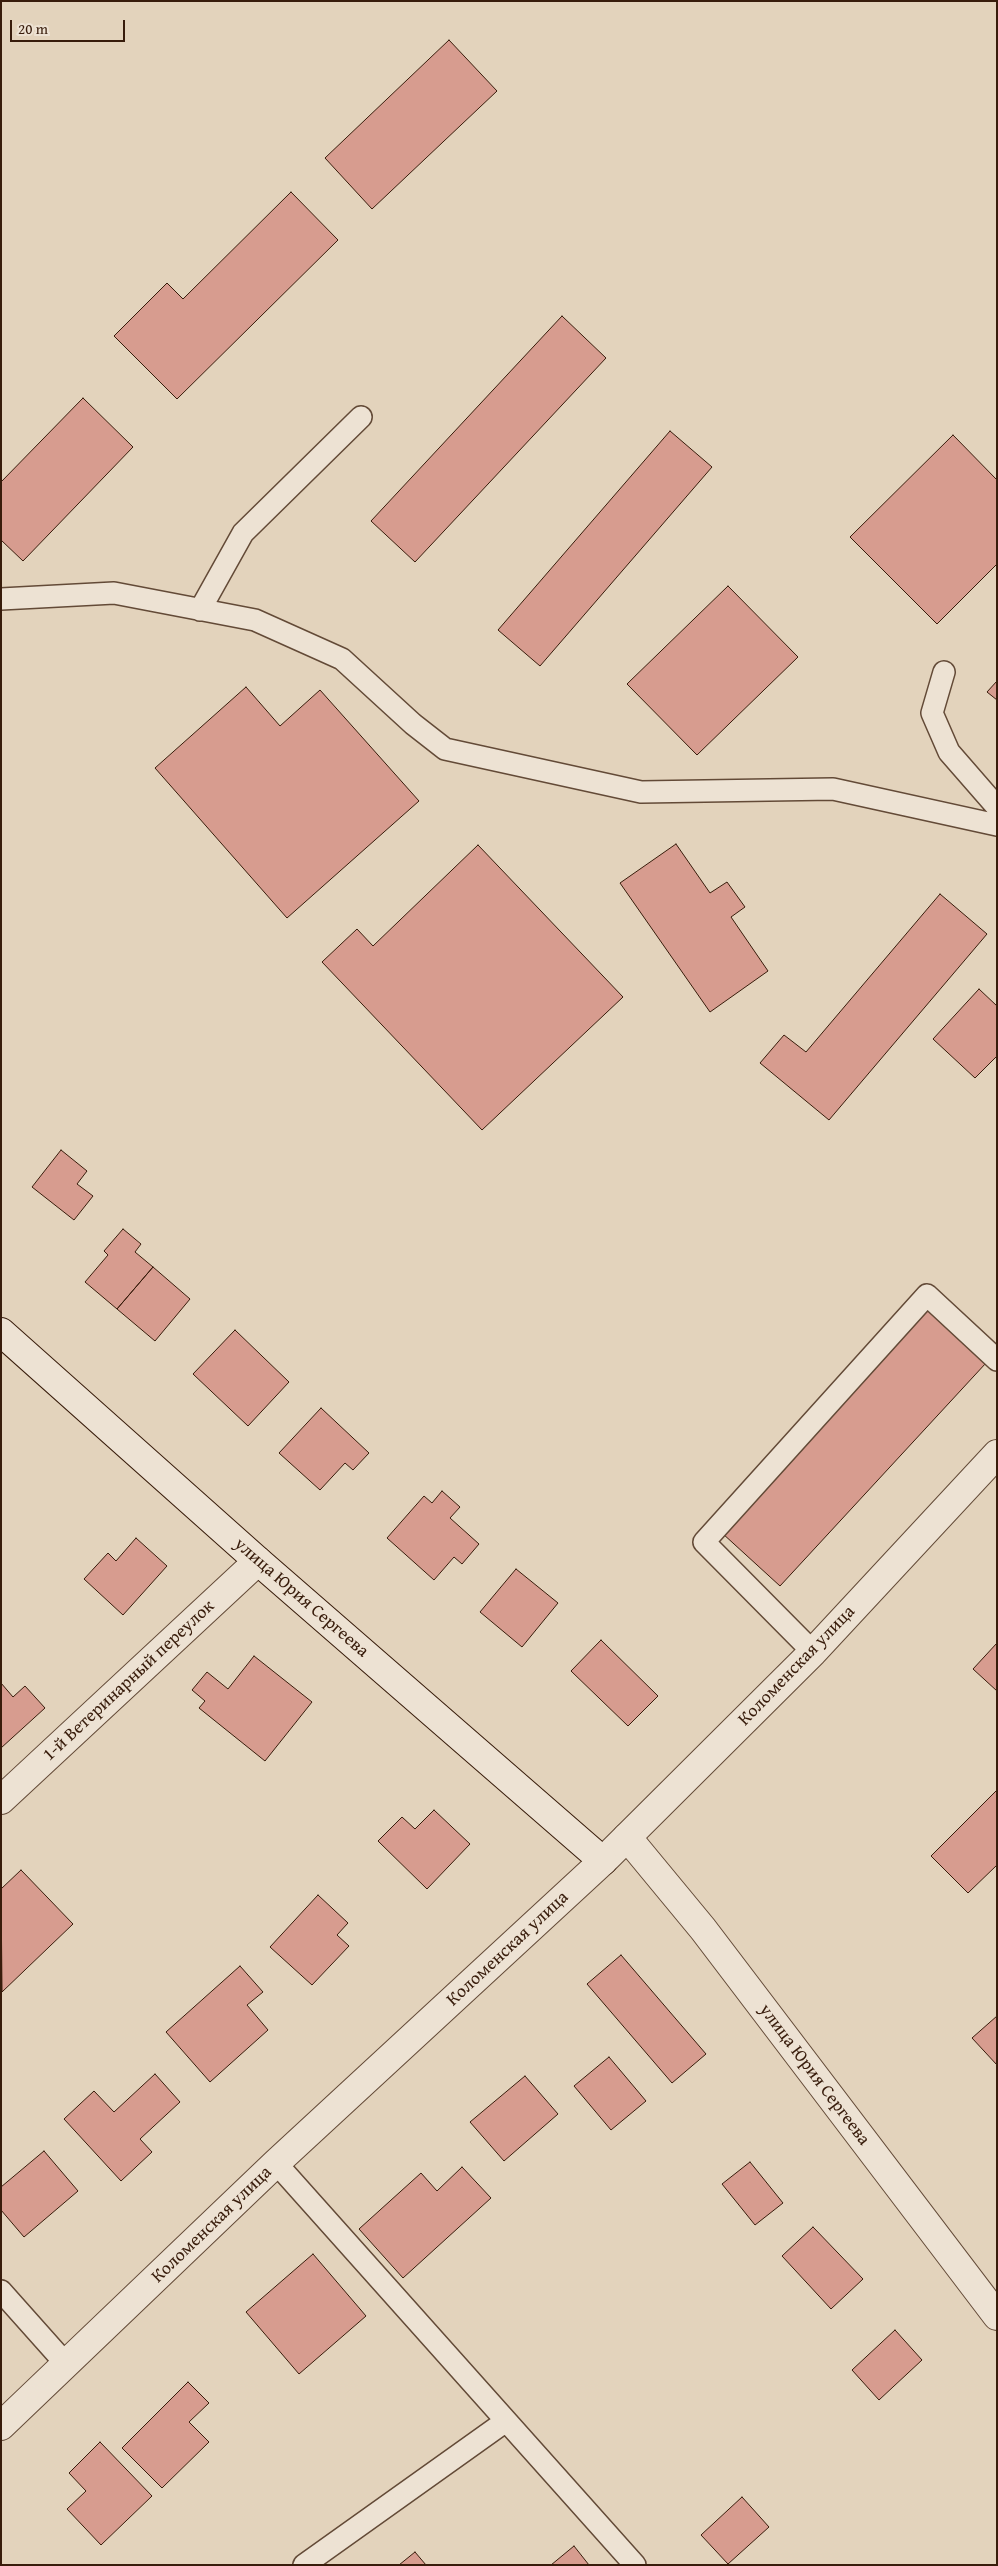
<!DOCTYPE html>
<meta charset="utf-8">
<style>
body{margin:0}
#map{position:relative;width:998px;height:2566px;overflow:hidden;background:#e3d3bc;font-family:"Gentium Book Plus",serif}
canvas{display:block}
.frame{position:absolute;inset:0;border:2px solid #381c0b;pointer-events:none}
.scale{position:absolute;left:10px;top:20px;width:115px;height:22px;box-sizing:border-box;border:2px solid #381c0b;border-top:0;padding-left:6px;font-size:15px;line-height:18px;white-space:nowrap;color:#381c0b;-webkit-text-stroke:4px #ede2d3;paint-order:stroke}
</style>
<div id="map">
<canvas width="998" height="2566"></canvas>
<div class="frame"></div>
<div class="scale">20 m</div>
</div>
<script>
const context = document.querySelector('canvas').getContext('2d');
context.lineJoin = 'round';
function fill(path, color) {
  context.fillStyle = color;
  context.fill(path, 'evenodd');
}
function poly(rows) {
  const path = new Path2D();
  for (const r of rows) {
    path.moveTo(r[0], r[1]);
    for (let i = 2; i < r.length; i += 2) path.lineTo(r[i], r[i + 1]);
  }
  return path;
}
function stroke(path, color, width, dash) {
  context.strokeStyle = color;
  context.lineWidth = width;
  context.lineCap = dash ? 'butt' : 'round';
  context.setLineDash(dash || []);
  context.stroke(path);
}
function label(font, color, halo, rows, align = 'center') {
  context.font = font + ' "Gentium Book Plus",serif';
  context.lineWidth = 5;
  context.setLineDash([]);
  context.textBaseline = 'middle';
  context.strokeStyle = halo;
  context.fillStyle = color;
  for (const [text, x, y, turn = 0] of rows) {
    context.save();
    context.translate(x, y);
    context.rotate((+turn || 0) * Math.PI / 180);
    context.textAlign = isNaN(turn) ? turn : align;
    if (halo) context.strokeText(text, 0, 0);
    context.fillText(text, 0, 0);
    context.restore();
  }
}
const building = poly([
 [449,40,497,91,372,209,325,158,449,40],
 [291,192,338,240,177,399,114,336,167,283,183,299,291,192],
 [562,316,606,358,415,562,371,521,562,316],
 [83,398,133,447,23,561,1,540,1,482,83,398],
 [670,431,712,467,540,666,498,630,670,431],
 [953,435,997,480,997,564,937,624,850,537,953,435],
 [728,586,798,657,697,755,627,684,728,586],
 [997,681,997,700,987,692,997,681],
 [246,687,280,726,320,690,419,801,287,918,155,768,246,687],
 [676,844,710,893,727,882,745,907,731,917,768,971,710,1012,620,883,676,844],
 [478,845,623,997,482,1130,322,962,357,929,373,946,478,845],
 [940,894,987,934,829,1120,760,1063,784,1035,806,1052,940,894],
 [979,989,997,1006,997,1056,975,1078,933,1039,979,989],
 [61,1150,87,1171,77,1184,93,1196,74,1220,32,1187,61,1150],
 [123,1229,141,1244,135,1252,153,1267,117,1309,85,1282,108,1255,104,1251,123,1229],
 [153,1267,190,1299,155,1341,117,1309,153,1267],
 [928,1310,986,1363,780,1586,722,1533,928,1310],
 [235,1330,289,1382,248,1426,193,1374,235,1330],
 [321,1408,369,1453,353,1470,345,1463,320,1490,279,1453,321,1408],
 [442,1491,460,1507,450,1518,479,1544,462,1564,454,1557,434,1580,387,1538,424,1496,432,1503,442,1491],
 [136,1538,167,1566,123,1615,84,1579,108,1553,116,1561,136,1538],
 [516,1569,558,1603,522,1647,480,1612,516,1569],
 [601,1640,658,1696,628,1726,571,1671,601,1640],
 [997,1643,997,1691,973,1669,997,1643],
 [254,1656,312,1702,265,1761,199,1708,205,1701,192,1690,207,1672,228,1689,254,1656],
 [1,1683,13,1697,25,1686,45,1708,1,1748,1,1683],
 [997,1790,997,1865,968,1893,931,1856,997,1790],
 [434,1810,470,1844,427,1889,378,1841,402,1817,415,1829,434,1810],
 [21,1870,73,1924,2,1992,1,1889,21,1870],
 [318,1895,348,1923,337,1935,349,1946,312,1985,270,1947,318,1895],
 [621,1955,706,2054,672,2083,587,1984,621,1955],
 [240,1966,263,1992,247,2005,268,2030,210,2082,166,2032,240,1966],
 [997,2016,997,2065,972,2038,997,2016],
 [609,2057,646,2101,611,2130,574,2086,609,2057],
 [155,2074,180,2102,140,2139,152,2152,121,2181,64,2119,94,2091,114,2112,155,2074],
 [525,2076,558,2114,504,2161,470,2122,525,2076],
 [44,2151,78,2191,24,2237,1,2210,1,2187,44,2151],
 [750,2162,783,2203,755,2225,722,2184,750,2162],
 [462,2167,491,2198,403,2278,359,2229,421,2173,437,2191,462,2167],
 [813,2227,863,2279,831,2309,782,2256,813,2227],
 [313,2254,366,2316,299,2374,246,2312,313,2254],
 [895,2330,922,2360,879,2400,852,2370,895,2330],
 [188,2382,209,2403,189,2422,209,2442,162,2488,122,2448,188,2382],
 [100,2442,152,2496,101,2545,67,2509,86,2491,69,2473,100,2442],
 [742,2497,769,2527,728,2564,701,2535,742,2497],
 [574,2546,589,2565,551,2565,574,2546],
 [415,2552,426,2565,399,2565,415,2552]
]);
const service = poly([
 [1,599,114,593,255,620,342,659,413,724,445,749,641,792,833,789,997,825],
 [200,610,243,533,361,417],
 [944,672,932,713,949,752,997,807],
 [813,1652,704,1542,927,1295,997,1360],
 [276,2163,635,2565],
 [1,2291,66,2364],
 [304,2565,506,2421]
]);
const minor = poly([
 [1,1800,258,1561],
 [627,1837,703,1929,997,2316]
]);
const tertiary = poly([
 [1,2426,276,2163,603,1861,813,1652,997,1454]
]);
const secondary = poly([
 [1,1332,258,1561,603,1861]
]);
const streetNames = [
 ["улица Юрия Сергеева",301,1598,41],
 ["Коломенская улица",797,1666,-46],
 ["1-й Ветеринарный переулок",129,1681,-43],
 ["Коломенская улица",508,1949,-43],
 ["улица Юрия Сергеева",814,2075,53],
 ["Коломенская улица",212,2225,-44]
];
fill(building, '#d79c8f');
stroke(building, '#381c0b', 1);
stroke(service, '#634a37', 24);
stroke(minor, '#634a37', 30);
stroke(tertiary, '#634a37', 30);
stroke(secondary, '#381c0b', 30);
stroke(service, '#ede2d3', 21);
stroke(minor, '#ede2d3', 28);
stroke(tertiary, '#ede2d3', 28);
stroke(secondary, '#ede2d3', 28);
label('18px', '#381c0b', '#ede2d3', streetNames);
</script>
